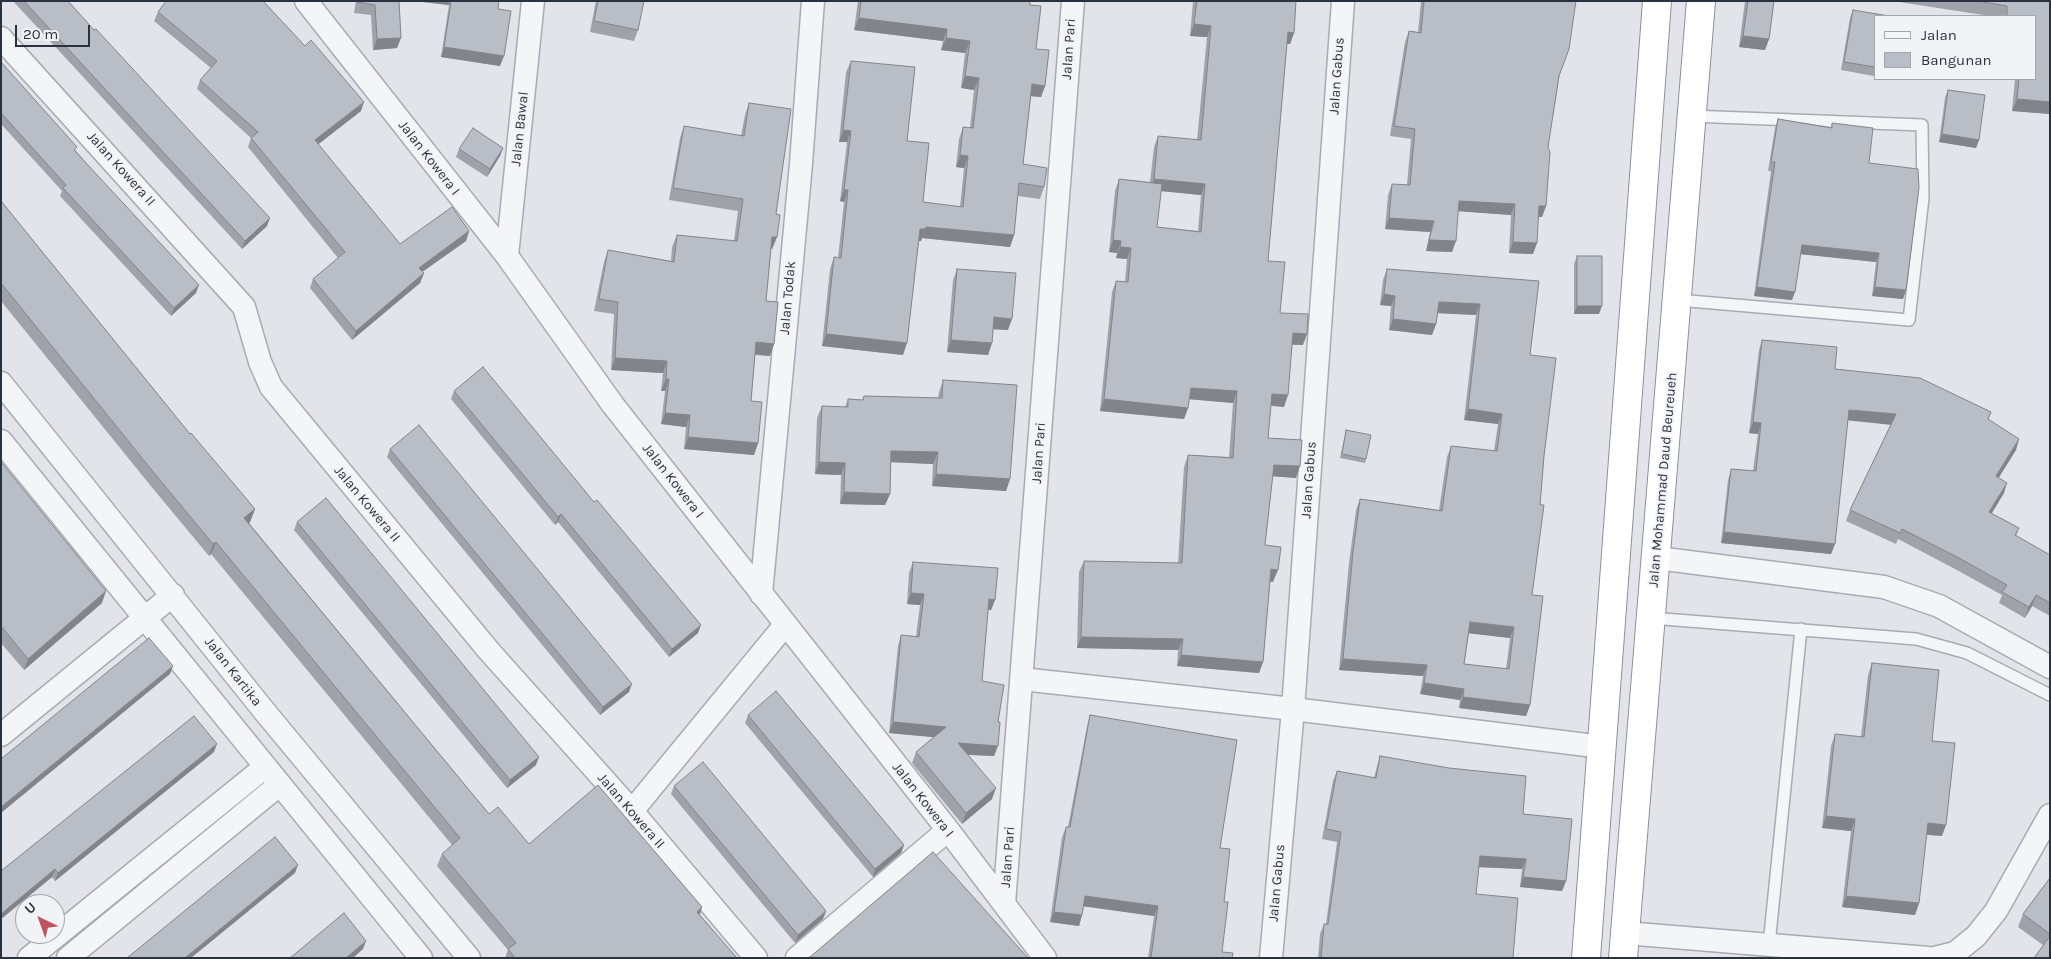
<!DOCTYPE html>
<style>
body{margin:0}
#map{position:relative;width:2051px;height:959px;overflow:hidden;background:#e2e4e9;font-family:Karla,sans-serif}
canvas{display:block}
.frame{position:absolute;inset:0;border:2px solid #2b323f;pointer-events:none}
.legend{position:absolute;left:1874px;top:15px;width:162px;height:65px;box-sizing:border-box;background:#f1f3f6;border:1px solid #a2a6ad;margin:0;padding:6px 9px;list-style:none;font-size:15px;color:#2b323f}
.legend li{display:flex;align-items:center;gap:10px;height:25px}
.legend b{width:25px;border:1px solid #a2a6ad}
.north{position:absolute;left:15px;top:894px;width:50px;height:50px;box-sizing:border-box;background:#f1f3f6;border:1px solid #a2a6ad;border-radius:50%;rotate:318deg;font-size:14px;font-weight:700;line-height:20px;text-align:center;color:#2b323f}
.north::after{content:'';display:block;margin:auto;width:18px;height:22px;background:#c15360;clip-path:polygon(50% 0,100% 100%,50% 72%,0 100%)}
.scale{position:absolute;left:15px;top:25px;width:75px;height:22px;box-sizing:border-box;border:2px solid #2b323f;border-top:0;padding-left:6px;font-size:15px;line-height:18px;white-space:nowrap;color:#2b323f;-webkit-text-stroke:4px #f1f3f6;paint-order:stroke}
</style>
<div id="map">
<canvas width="2051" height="959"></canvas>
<div class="frame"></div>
<ul class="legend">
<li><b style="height:6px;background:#f4f5f7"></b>Jalan</li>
<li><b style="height:14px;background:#b9bdc5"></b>Bangunan</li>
</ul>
<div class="north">U</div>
<div class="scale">20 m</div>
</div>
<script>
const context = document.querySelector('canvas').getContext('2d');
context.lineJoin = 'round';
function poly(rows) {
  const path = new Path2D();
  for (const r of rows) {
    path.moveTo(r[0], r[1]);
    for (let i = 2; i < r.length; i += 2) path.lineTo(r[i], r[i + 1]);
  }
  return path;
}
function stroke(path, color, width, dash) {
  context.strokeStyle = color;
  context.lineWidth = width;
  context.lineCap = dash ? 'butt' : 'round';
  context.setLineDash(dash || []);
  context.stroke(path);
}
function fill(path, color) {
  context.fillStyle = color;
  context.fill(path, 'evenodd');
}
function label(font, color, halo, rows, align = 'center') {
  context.font = font + ' Karla,sans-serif';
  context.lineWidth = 4;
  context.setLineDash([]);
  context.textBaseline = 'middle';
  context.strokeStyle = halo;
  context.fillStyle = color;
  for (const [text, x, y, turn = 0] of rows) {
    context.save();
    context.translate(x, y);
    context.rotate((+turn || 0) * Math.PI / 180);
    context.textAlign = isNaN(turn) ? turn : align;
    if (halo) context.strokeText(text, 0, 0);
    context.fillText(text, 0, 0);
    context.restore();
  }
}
const service = poly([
 [1678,300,1909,320,1923,198,1922,125,1691,116],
 [1651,618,1916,639,1967,653,2050,695],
 [1769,945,1801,629]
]);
const minor = poly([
 [306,1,507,256,613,405,948,830,1045,958],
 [1,38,244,307,260,362,271,387,489,651,632,811,756,958],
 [507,256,533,1],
 [1,383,265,712,469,958],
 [1,441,421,958],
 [1657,558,1884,587,1939,606,2050,667],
 [761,594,801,164,813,1],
 [1022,679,1293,709,1603,747],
 [1,735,173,595],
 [632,811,785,625],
 [1004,904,1073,1],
 [1625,933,1928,958],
 [29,958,265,767],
 [68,958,279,785],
 [797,958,948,830],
 [1271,958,1293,709,1343,1],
 [1935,958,1955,953,1976,936,1996,911,2050,815]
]);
const trunk = poly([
 [1586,958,1657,1],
 [1623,958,1701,1]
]);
const wall = poly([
 [13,1,68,1,267,226,242,249],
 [356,1,399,1,397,48,373,50,371,15,354,13],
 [414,1,499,1,498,9,500,66,441,57,449,5],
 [596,1,644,1,638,30,634,41,590,32],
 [858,1,1030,1,1030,5,1036,49,1045,86,1041,97,1031,96,1023,164,1044,187,1040,199,1018,196,1014,235,1010,247,922,238,921,241,919,241,903,355,822,346,830,269,834,257,838,258,844,202,840,201,847,142,839,142,846,72,851,61,907,141,923,202,960,207,964,168,956,167,959,139,963,127,970,128,974,90,961,88,965,53,941,50,943,41,854,30],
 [1193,1,1296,1,1294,33,1290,44,1287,44,1268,261,1280,313,1303,345,1292,345,1284,407,1271,406,1268,438,1296,478,1272,476,1265,545,1273,582,1270,581,1263,662,1259,673,1177,666,1178,650,1077,648,1079,572,1084,561,1178,563,1184,467,1188,455,1229,457,1233,403,1189,399,1188,408,1184,419,1100,411,1112,292,1116,281,1125,282,1127,259,1116,258,1117,253,1109,252,1115,191,1119,179,1150,182,1154,147,1158,136,1197,140,1207,37,1190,36],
 [1161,191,1201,195,1198,231,1157,227],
 [1421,1,1576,1,1559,78,1548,147,1546,206,1542,217,1538,217,1533,254,1509,253,1511,215,1458,211,1452,252,1426,251,1430,232,1385,229,1388,195,1392,184,1407,185,1411,139,1390,136,1405,42,1409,31,1418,32],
 [1745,1,1774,1,1769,39,1765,50,1739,47],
 [1899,1,2050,1,2050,114,2012,111,2015,79,2035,79,2035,16,1990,16,1899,2],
 [1853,10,1875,16,1874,76,1841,70,1850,18],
 [158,12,361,111,318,144,400,244,469,231,466,241,422,272,424,273,420,283,352,340,310,288,313,279,338,258,248,147,251,138,197,89,200,80,211,68,154,21],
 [1,62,196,293,171,316,60,196,62,191,1,124],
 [1948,90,1979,140,1976,148,1939,142,1945,98],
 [749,103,776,214,777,237,772,249,771,249,766,301,774,344,770,356,755,355,751,401,758,443,754,455,684,449,686,427,661,424,665,391,661,391,663,373,611,370,614,314,594,311,604,262,608,250,671,261,672,247,677,235,734,241,738,211,669,200,680,138,684,126,741,136,745,115],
 [1778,119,1831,127,1832,123,1869,163,1906,290,1903,299,1872,296,1876,262,1800,254,1792,300,1754,296,1771,171,1768,171,1775,128],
 [503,148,500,156,487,177,456,157,459,149],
 [1,201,190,434,255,509,250,522,249,523,489,814,529,844,702,907,700,915,737,958,505,958,508,950,437,866,442,854,452,845,211,554,209,556,150,485,1,301],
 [1577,256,1599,314,1574,314,1574,264],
 [957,269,1008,330,993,329,992,343,988,355,947,352,953,280],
 [1387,269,1539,281,1530,355,1544,456,1532,595,1530,705,1526,716,1459,708,1460,700,1420,694,1423,676,1339,670,1349,563,1356,510,1360,499,1439,510,1447,457,1451,446,1494,451,1498,424,1464,420,1476,315,1438,313,1436,324,1432,335,1389,330,1391,306,1380,305,1383,280],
 [1469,633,1510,638,1506,669,1464,664],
 [1762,340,1835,369,1991,412,1988,420,2016,450,1998,477,2004,493,1991,513,2019,528,2016,536,2050,555,2050,616,2032,606,2025,618,1999,603,2002,595,1955,569,1898,539,1896,544,1846,521,1850,510,1891,424,1848,420,1835,544,1831,554,1721,543,1728,480,1731,469,1753,471,1758,434,1749,433,1759,350],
 [943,380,1010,479,1006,491,932,486,933,464,891,462,890,494,885,505,840,504,841,475,815,474,817,418,822,406,845,407,848,399,862,400,864,396,938,398,939,392],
 [454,391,698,633,669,657,558,522,555,525,451,399],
 [1346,430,1366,459,1365,463,1340,458],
 [390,449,629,692,600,715,387,457],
 [1,462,102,603,24,670,1,643],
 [297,522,536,765,507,788,294,530],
 [913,562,995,600,991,610,988,610,982,681,998,722,994,756,968,755,992,799,962,824,912,763,916,752,934,737,889,733,898,646,901,635,916,636,920,605,907,604,909,573],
 [1872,663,1932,741,1942,836,1926,835,1919,903,1915,915,1842,907,1851,831,1822,828,1831,746,1835,734,1861,737,1868,675],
 [748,715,904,845,901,853,873,877,745,723],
 [1090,715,1220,848,1224,902,1222,952,1232,958,1148,958,1154,916,1084,906,1082,915,1079,926,1050,922,1062,837,1066,827,1068,827,1087,726],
 [214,752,55,881,52,877,1,919,1,871],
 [1380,756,1523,814,1566,881,1562,891,1520,887,1522,869,1479,867,1476,894,1513,958,1318,958,1320,934,1324,924,1326,924,1337,842,1322,839,1333,781,1337,771,1374,778,1377,766],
 [674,786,826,911,823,919,795,943,671,794],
 [2050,878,2050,958,2043,945,2018,927,2023,914]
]);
const shadedWall = poly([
 [414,1,450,1,449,5],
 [859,18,947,29,943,41,854,30],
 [1194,24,1211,26,1207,37,1190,36],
 [1288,32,1294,33,1290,44,1284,43],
 [1743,36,1769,39,1765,50,1739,47],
 [401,38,397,48,373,50,377,39],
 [946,38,970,41,965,53,941,50],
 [444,47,504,56,500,66,441,57],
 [965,76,979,78,974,90,961,88],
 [1032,84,1045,86,1041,97,1028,96],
 [2017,99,2050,102,2050,114,2012,111],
 [364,102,361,111,311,150,315,140],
 [843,130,851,131,847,142,839,142],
 [1942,134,1979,140,1976,148,1939,142],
 [503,148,500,156,487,177,490,169],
 [960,155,968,156,964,168,956,167],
 [1154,179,1205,184,1201,195,1150,190],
 [844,190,848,190,844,202,840,201],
 [1459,201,1515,204,1511,215,1455,211],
 [1539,206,1546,206,1542,217,1535,217],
 [270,218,267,226,242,249,245,241],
 [1389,218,1434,221,1430,232,1385,229],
 [926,227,1014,235,1010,247,922,238,921,241,916,241,920,229],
 [469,231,466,241,415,277,419,268],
 [772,237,777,237,772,249,768,249],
 [1113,240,1121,241,1117,253,1109,252],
 [1429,240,1456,241,1452,252,1426,251],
 [1513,242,1537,243,1533,254,1509,253],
 [1802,245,1879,253,1876,262,1799,254],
 [1120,247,1131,248,1127,259,1116,258],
 [424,273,420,283,352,340,356,331],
 [199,285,196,293,171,316,174,308],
 [1757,287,1795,292,1792,300,1754,296],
 [1875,287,1906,290,1903,299,1872,296],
 [1384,294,1395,296,1391,306,1380,305],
 [1439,302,1480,304,1476,315,1435,313],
 [1577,306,1602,306,1599,314,1574,314],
 [994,317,1012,319,1008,330,990,329],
 [1393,319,1436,324,1432,335,1389,330],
 [1293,333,1307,334,1303,345,1289,344],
 [826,334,907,343,903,355,822,346],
 [951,340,992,343,988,355,947,352],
 [756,342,774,344,770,356,752,354],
 [615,358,667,361,663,373,611,370],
 [666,379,669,379,665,391,661,391],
 [1191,388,1237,391,1233,403,1187,399],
 [1272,394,1288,395,1284,407,1268,405],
 [1104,399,1188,408,1184,419,1100,411],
 [1468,409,1502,414,1498,424,1464,420],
 [1849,410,1896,414,1892,425,1845,420],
 [665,413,690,415,686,427,661,424],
 [1753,422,1761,423,1758,434,1749,433],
 [688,437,758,443,754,455,684,449],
 [2019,439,2016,450,1993,487,1996,476],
 [891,451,938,452,933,464,887,462],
 [819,462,845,463,841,475,815,474],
 [1274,465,1300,466,1296,478,1270,476],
 [936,474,1010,479,1006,491,932,486],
 [2007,483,2004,493,1986,523,1989,512],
 [844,492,890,494,885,505,840,504],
 [255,509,250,522,240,530,244,518],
 [561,514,558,522,555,525,558,517],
 [1724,532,1835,544,1831,554,1721,543],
 [216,542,211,554,209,556,213,544],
 [1271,569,1278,570,1273,582,1267,581],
 [106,591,102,603,24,670,28,659],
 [911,593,924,594,920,605,907,604],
 [2036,595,2032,606,2025,618,2029,607],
 [989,599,995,600,991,610,985,610],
 [1470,622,1514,627,1510,638,1466,633],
 [701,625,698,633,669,657,672,649],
 [1081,637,1183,639,1178,650,1077,648],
 [1181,655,1263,662,1259,673,1177,666],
 [1343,659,1427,665,1423,676,1339,670],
 [173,666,170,674,1,813,1,807],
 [1424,683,1464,689,1460,700,1420,694],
 [632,684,629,692,600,715,603,707],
 [1463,697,1530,705,1526,716,1459,708],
 [893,722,946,727,942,738,889,733],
 [958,743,998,746,994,756,954,754],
 [217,744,214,752,55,881,58,873],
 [539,757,536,765,507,788,510,780],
 [996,788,992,799,962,824,966,813],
 [1826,816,1855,819,1851,831,1822,828],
 [1928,823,1946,825,1942,836,1923,834],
 [904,845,901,853,873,877,875,869],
 [1480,856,1526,859,1522,869,1476,867],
 [298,865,295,873,191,958,185,958],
 [55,869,52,877,1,919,1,914],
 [1523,877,1566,881,1562,891,1520,887],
 [1085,896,1158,906,1154,916,1081,906],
 [1846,896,1919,903,1915,915,1842,907],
 [702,907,698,919,697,912],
 [826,911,823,919,795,943,798,935],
 [1054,912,1082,915,1079,926,1050,922],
 [366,941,363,949,353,958,346,958]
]);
const building = poly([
 [24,1,68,1,94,30,96,29,270,218,245,241,24,1],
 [166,1,263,1,305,46,311,40,364,102,315,140,400,244,452,207,469,231,419,268,424,273,356,331,313,279,345,252,251,138,258,132,200,80,217,61,158,12,166,1],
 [358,1,399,1,401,38,377,39,375,5,357,2,358,1],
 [451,1,499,1,498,9,511,11,504,56,444,47,451,1],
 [598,1,644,1,638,30,594,21,598,1],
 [861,1,1030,1,1030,5,1041,6,1036,49,1049,50,1045,86,1032,84,1023,164,1047,168,1044,187,1019,183,1014,235,926,227,925,229,920,229,907,343,826,334,834,257,841,258,848,190,844,190,851,131,843,130,851,61,915,67,907,141,929,143,923,202,963,207,968,156,960,155,963,127,973,128,979,78,965,76,970,41,946,38,947,29,859,18,861,1],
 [1197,1,1296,1,1294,33,1288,32,1268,261,1285,262,1280,313,1308,314,1307,334,1293,333,1288,395,1272,394,1268,438,1302,440,1300,466,1274,465,1265,545,1281,547,1278,570,1271,569,1263,662,1181,655,1183,639,1081,637,1084,561,1182,563,1188,455,1233,458,1237,391,1191,388,1188,408,1104,399,1116,281,1128,282,1131,248,1120,247,1121,241,1113,240,1119,179,1162,184,1157,227,1201,232,1205,184,1154,179,1158,136,1201,140,1211,26,1194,24,1197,1],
 [1424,1,1576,1,1569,49,1559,76,1548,147,1550,152,1546,206,1539,206,1537,243,1513,242,1515,204,1459,201,1456,241,1429,240,1434,221,1389,218,1392,184,1410,185,1415,129,1394,126,1409,31,1421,33,1424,1],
 [1748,1,1774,1,1769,39,1743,36,1748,1],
 [1977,1,2050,1,2050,102,2017,99,2019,79,2035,79,2035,16,2007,16,2007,6,1977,1],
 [1853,10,1889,16,1875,16,1875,67,1844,62,1853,10],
 [1,62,77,147,74,150,199,285,174,308,63,188,66,185,1,113,1,62],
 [1948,90,1985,95,1979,140,1942,134,1948,90],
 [749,103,791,109,776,214,780,215,777,237,772,237,766,301,778,302,774,344,756,342,751,401,762,402,758,443,688,437,690,415,665,413,669,379,666,379,667,361,615,358,618,302,599,299,608,250,674,262,677,235,737,241,743,199,673,188,684,126,744,136,749,103],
 [1778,119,1832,128,1832,123,1873,128,1869,163,1918,169,1919,188,1906,290,1875,287,1879,253,1802,245,1795,292,1757,287,1775,162,1771,162,1778,119],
 [473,128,503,148,490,169,459,149,473,128],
 [1,201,190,434,191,433,255,509,244,518,489,814,498,807,529,844,598,785,702,907,697,912,737,958,515,958,508,949,516,943,442,854,460,838,216,542,213,544,154,473,1,283,1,201],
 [1577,256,1602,256,1602,306,1577,306,1577,256],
 [957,269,1016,273,1012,319,994,317,992,343,951,340,957,269],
 [1387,269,1539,281,1530,355,1556,358,1544,456,1540,505,1544,505,1532,595,1543,596,1530,705,1463,697,1464,689,1424,683,1427,665,1343,659,1353,552,1360,499,1442,511,1451,446,1497,451,1502,414,1468,409,1480,304,1439,302,1436,324,1393,319,1395,296,1384,294,1387,269],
 [1470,622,1514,627,1509,669,1464,664,1470,622],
 [1762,340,1837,347,1835,369,1920,378,1991,412,1988,419,2019,439,1996,476,2007,483,1989,512,2019,528,2015,535,2050,555,2050,571,2049,572,2050,573,2050,603,2036,595,2029,607,2002,592,2007,585,1959,558,1902,529,1900,533,1850,510,1896,414,1849,410,1835,544,1724,532,1731,469,1756,471,1761,423,1753,422,1762,340],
 [483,367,594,502,597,500,701,625,672,649,561,514,558,517,454,391,483,367],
 [943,380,1017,385,1010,479,936,474,938,452,891,451,890,494,844,492,845,463,819,462,822,406,848,407,848,399,863,400,864,396,942,398,943,380],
 [419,425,632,684,603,707,390,449,419,425],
 [1346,430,1371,435,1366,459,1342,454,1346,430],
 [1,462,106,591,28,659,1,626,1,462],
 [326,498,539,757,510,780,297,522,326,498],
 [913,562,998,568,995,600,989,599,982,681,1004,685,998,722,1000,722,998,746,958,743,996,788,966,813,916,752,946,727,893,722,901,635,919,637,924,594,911,593,913,562],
 [149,638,173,666,1,807,1,759,149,638],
 [1872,663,1939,670,1932,741,1955,743,1946,825,1928,823,1919,903,1846,896,1855,819,1826,816,1835,734,1864,737,1872,663],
 [776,691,904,845,875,869,748,715,776,691],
 [1090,715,1237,740,1220,848,1230,849,1224,902,1228,902,1222,952,1233,953,1232,958,1151,958,1158,906,1085,896,1082,915,1054,912,1066,827,1070,827,1090,715],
 [194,716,217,744,58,873,55,869,1,914,1,871,194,716],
 [1380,756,1449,768,1526,776,1523,814,1572,819,1566,881,1523,877,1526,859,1480,856,1476,894,1518,898,1513,958,1321,958,1324,924,1328,924,1341,832,1326,829,1337,771,1376,778,1380,756],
 [703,762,826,911,798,935,674,786,703,762],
 [275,837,298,865,185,958,127,958,275,837],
 [933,852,1028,958,805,958,810,957,933,852],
 [2050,878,2050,934,2023,914,2050,878],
 [344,913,366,941,346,958,290,958,344,913],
 [2050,936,2050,958,2034,958,2050,936]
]);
const streetNames = [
 ["Jalan Pari",1069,49,-86],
 ["Jalan Gabus",1337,76,-86],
 ["Jalan Bawal",520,129,-84],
 ["Jalan Kowera I",429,158,52],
 ["Jalan Kowera II",121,169,48],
 ["Jalan Todak",788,298,-85],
 ["Jalan Pari",1039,453,-86],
 ["Jalan Gabus",1309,480,-86],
 ["Jalan Mohammad Daud Beureueh",1663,480,-85],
 ["Jalan Kowera I",673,481,52],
 ["Jalan Kowera II",367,504,50],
 ["Jalan Kartika",233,672,52],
 ["Jalan Kowera I",923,800,52],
 ["Jalan Kowera II",631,811,49],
 ["Jalan Pari",1008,857,-86],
 ["Jalan Gabus",1277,883,-85]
];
stroke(service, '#a7abb3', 14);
stroke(minor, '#a7abb3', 25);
stroke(trunk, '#8a919e', 30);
stroke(service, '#f4f5f7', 11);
stroke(minor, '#f4f5f7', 22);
stroke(trunk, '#fff', 28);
fill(wall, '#9fa3a9');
fill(shadedWall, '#82848a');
fill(building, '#b9bdc5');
stroke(building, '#82848a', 1);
label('14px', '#2b323f', '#f1f3f6', streetNames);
</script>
